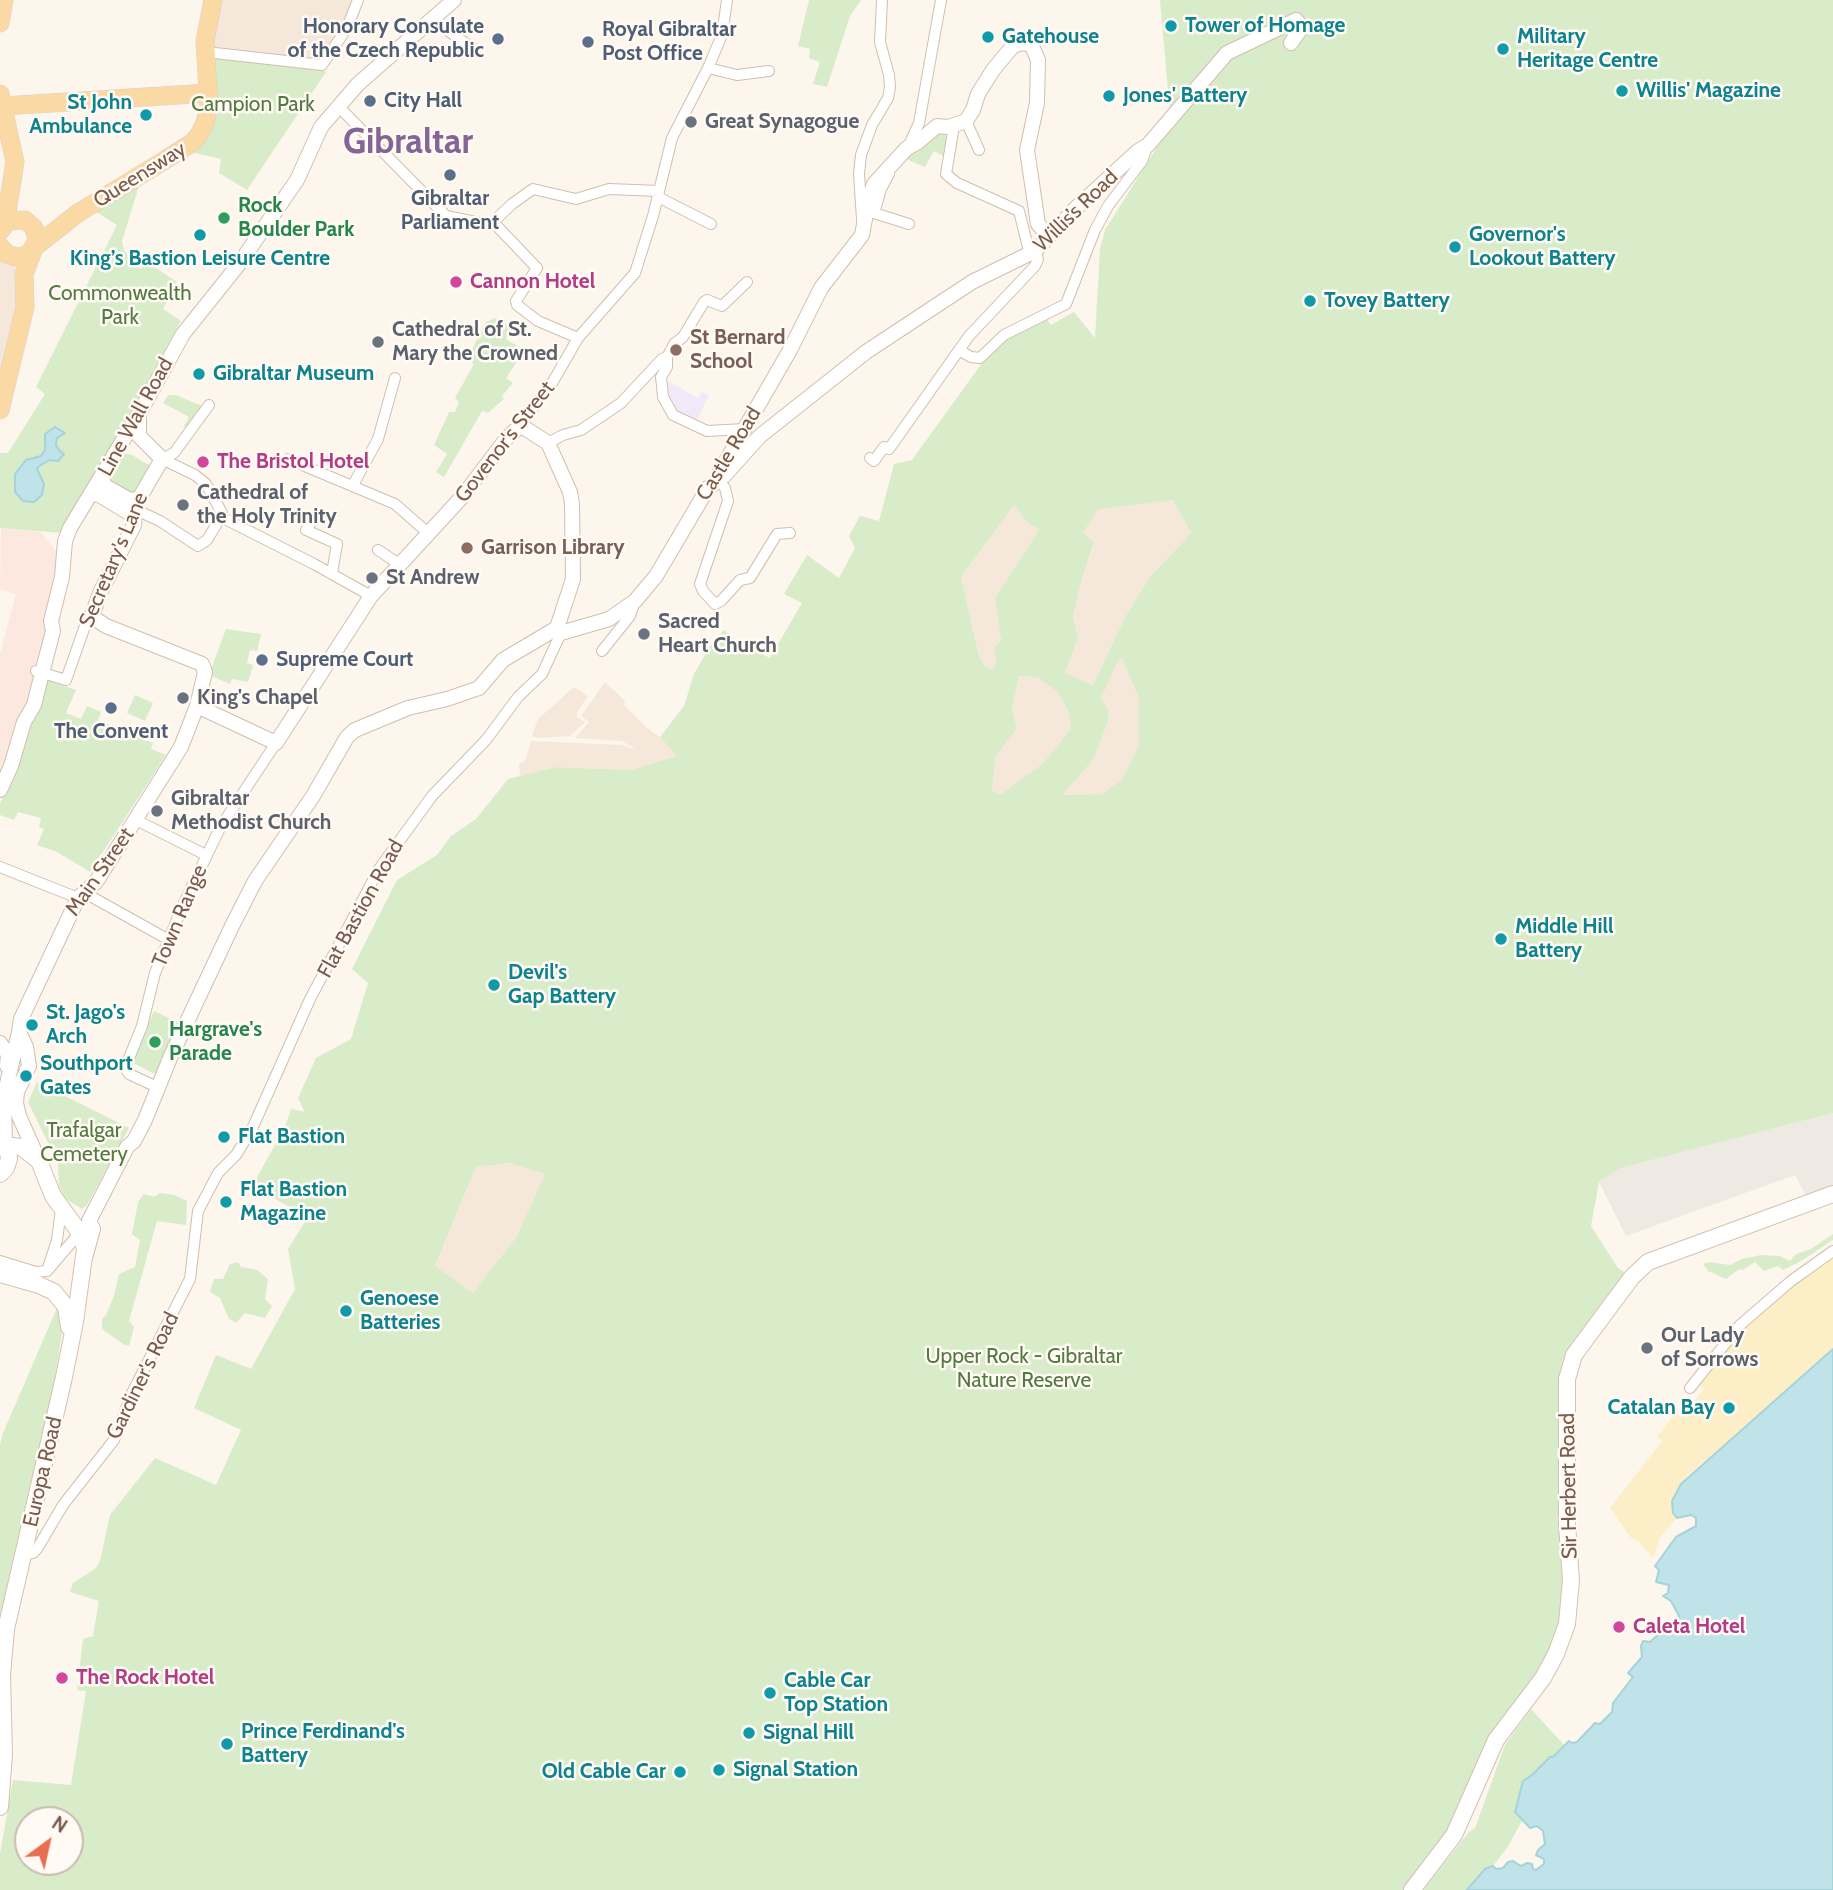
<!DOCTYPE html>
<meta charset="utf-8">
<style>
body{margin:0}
#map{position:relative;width:1833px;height:1890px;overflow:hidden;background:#fdf6ec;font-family:Cabin,sans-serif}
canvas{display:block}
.north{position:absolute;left:14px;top:1806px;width:70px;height:70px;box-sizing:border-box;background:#fffaf3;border:2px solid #cabbb1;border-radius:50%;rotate:33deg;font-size:19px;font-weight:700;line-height:28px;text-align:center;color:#7a5c4d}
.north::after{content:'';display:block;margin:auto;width:24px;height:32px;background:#e76f51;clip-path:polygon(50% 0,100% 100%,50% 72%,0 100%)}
</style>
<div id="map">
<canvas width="1833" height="1890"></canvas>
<div class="north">N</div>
</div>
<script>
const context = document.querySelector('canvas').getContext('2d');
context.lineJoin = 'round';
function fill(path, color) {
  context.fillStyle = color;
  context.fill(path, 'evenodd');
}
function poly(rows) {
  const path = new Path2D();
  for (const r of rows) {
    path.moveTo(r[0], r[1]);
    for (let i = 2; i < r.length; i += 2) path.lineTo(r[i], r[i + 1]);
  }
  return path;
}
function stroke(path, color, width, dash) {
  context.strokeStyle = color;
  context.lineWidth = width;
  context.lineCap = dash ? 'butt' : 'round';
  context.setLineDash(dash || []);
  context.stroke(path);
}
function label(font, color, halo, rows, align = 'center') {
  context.font = font + ' Cabin,sans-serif';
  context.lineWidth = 5;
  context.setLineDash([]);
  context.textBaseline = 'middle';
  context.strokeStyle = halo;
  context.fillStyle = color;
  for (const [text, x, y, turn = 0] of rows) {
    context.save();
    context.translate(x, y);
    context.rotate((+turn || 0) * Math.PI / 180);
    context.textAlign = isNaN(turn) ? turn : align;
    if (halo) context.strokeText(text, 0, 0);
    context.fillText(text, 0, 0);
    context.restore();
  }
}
const residential = poly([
 [220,0,355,0,344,25,319,61,210,47],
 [0,256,12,264,20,275,22,283,0,395],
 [1173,500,1191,533,1150,577,1125,617,1093,685,1065,673,1078,638,1073,616,1082,579,1094,543,1082,533,1098,508],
 [1014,505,1027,522,1039,530,995,598,1001,641,996,666,992,669,985,666,979,656,961,577],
 [1122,658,1139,699,1139,745,1123,778,1103,794,1061,795,1093,760,1108,722,1109,711,1101,699,1117,663],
 [1019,676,1038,677,1058,693,1068,710,1071,729,1042,764,1000,795,992,790,996,756,1017,728,1012,709],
 [605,682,625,701,624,705,647,728,660,737,678,756,630,770,556,767,520,776,519,764,525,761,531,741,622,745,636,750,622,741,575,738,589,722,581,716],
 [574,687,588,696,577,712,577,717,585,722,570,736,537,738,532,736,538,719],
 [510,1163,546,1173,517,1236,473,1293,435,1267,476,1167]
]);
const commercial = poly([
 [1,528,41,532,59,555,48,630,30,704,0,780,0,654,16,594,0,589]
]);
const industrial = poly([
 [1833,1113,1833,1191,1808,1200,1795,1175,1626,1236,1599,1182,1619,1168]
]);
const education = poly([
 [670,382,698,398,702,392,709,395,696,422,674,410,670,405,666,387]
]);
const green = poly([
 [809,0,861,0,850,16,827,87,813,84,820,62,809,58,810,49,798,46],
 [1160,0,1833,0,1833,1113,1620,1168,1599,1182,1591,1226,1618,1268,1632,1277,1574,1355,1567,1624,1508,1723,1464,1816,1412,1890,0,1890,0,1854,13,1780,71,1785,86,1691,77,1690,83,1639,93,1636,99,1601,70,1592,73,1583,96,1568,100,1561,110,1515,155,1458,216,1485,241,1430,194,1408,216,1355,251,1369,295,1289,288,1249,308,1217,252,1186,285,1127,291,1109,305,1112,298,1098,316,1058,351,1039,368,983,352,969,397,880,437,855,451,836,476,819,508,779,556,767,630,770,677,756,660,737,684,706,694,674,710,646,724,630,742,645,770,658,802,603,784,594,807,555,839,578,855,548,849,536,860,516,879,521,894,464,912,460,982,363,1007,338,1046,318,1051,325,1074,312,1095,338,1100,249,1105,230,1171,125],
 [1173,500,1191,533,1150,577,1125,617,1093,685,1065,673,1078,638,1073,616,1082,579,1094,542,1083,533,1098,509],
 [1014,505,1027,522,1039,530,995,598,1001,641,995,647,996,665,992,669,985,666,979,656,961,577],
 [1122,658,1139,699,1139,745,1123,778,1103,794,1062,795,1093,760,1108,722,1109,711,1101,699,1117,663],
 [1019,676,1038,677,1058,693,1068,710,1071,729,1042,764,1000,795,992,790,996,756,1017,728,1012,709],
 [510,1163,545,1174,517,1236,473,1293,435,1266,476,1167],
 [28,1820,70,1820,70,1862,28,1862],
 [209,56,320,68,326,72,247,190,219,173,221,159,190,152,207,134],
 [939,131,949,138,943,156,934,151,925,167,906,159],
 [139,186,122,241,124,250,140,269,149,263,177,282,163,309,181,321,123,427,122,435,118,434,62,533,0,528,0,453,8,453,45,394,36,387,117,225,93,210],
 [495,318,512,328,506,339,517,346,513,353,520,357,506,378,513,383,502,396,504,399,488,413,482,411,444,477,436,472,447,454,434,445,449,412,455,412,459,402,455,398,474,364,467,359,486,322],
 [168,395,176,395,204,407,194,414,195,418,189,426,183,427,189,417,163,403],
 [122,453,132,455,149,465,152,470,138,494,130,497,107,484,108,476],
 [226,629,261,634,257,651,250,650,247,663,253,665,248,682,232,679,230,684,209,675],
 [48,680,76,690,66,713,81,719,87,706,101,712,98,720,153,743,151,749,166,755,90,872,57,852,37,845,44,829,39,827,41,818,18,812,14,820,0,815,0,804,17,763,45,682],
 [135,695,153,703,145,721,127,713],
 [154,1011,179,1023,155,1074,131,1062],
 [37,1082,129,1128,87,1205,82,1209,66,1199,62,1193,59,1186,58,1163,28,1102],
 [160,1193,174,1195,187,1201,186,1225,157,1221,129,1321,134,1327,129,1346,123,1344,102,1329,102,1319,106,1315,114,1296,119,1274,135,1267,140,1240,132,1234,138,1202,144,1194,154,1197],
 [1833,1234,1833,1240,1801,1261,1783,1270,1778,1266,1764,1271,1755,1262,1743,1270,1739,1269,1726,1279,1708,1271,1703,1264,1710,1262,1730,1265,1742,1259,1761,1255,1780,1256,1790,1261,1796,1254,1811,1249],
 [238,1262,241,1267,257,1270,268,1279,265,1299,272,1306,265,1318,245,1313,236,1323,229,1319,220,1298,210,1292,214,1279,223,1279,230,1264],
 [57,1308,63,1326,54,1384,9,1577,0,1632,0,1444,3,1433],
 [1531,1709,1564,1745,1553,1757,1549,1757,1532,1775,1523,1781,1516,1804,1522,1821,1507,1848,1493,1866,1485,1869,1467,1890,1423,1890,1469,1832,1475,1828,1505,1745]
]);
const sand = poly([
 [1833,1255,1833,1349,1775,1402,1688,1475,1673,1495,1673,1512,1677,1518,1660,1537,1653,1558,1639,1542,1631,1538,1610,1508,1662,1441,1657,1437,1675,1413,1682,1417,1704,1389,1698,1383,1743,1329,1765,1307]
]);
const water = poly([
 [55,427,65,433,57,438,56,445,59,450,64,454,58,461,49,460,38,467,37,469,44,484,42,495,34,502,23,501,15,492,15,474,26,460,41,456,45,450,45,434,55,427],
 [1833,1349,1833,1890,1467,1890,1485,1869,1493,1866,1496,1869,1503,1868,1508,1862,1513,1861,1521,1866,1527,1863,1532,1864,1533,1869,1536,1870,1544,1864,1544,1859,1536,1855,1538,1850,1545,1844,1543,1831,1537,1826,1530,1828,1515,1812,1523,1781,1532,1775,1550,1757,1553,1757,1569,1741,1572,1743,1577,1742,1595,1723,1600,1724,1612,1712,1613,1703,1633,1677,1628,1673,1642,1657,1641,1646,1643,1641,1650,1642,1660,1633,1676,1631,1679,1616,1671,1601,1663,1596,1668,1593,1669,1585,1656,1582,1659,1570,1655,1566,1676,1537,1696,1526,1696,1518,1691,1515,1677,1518,1673,1513,1672,1501,1681,1484,1833,1349]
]);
const minor = poly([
 [431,19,474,49],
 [206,52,322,65,347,28,358,0],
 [708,68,737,75,769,71],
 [338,106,446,216,476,222,493,222],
 [966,121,979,150],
 [954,126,946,174,957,183,1019,211,1030,255],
 [908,147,919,123,941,0],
 [889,174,881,189,874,213,909,224],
 [658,197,711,224],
 [862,219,859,174,861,155,872,125,888,98,890,87,889,75,880,42,882,0],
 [493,222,512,204,533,189,576,199,609,189,659,191],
 [493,222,537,268,516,301,517,305,538,321,578,338],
 [959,350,971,357,980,358,1004,335,1066,304,1095,230,1108,206,1142,161,1148,145],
 [667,357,667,367,661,377,662,386,663,397,673,415,707,431,745,429],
 [518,428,551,385,578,338,635,273,653,216,672,138,708,68,722,35,727,0],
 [548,443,563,435,581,430,621,403,662,359,667,357,674,344,683,337,704,302,707,300,722,306,747,282],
 [870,458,874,461,884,447,889,449,969,336,1035,266,1038,259,1035,251],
 [162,459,174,453,209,405],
 [288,459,395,504,428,533],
 [718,479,725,488,728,501,700,584,703,591,715,604,721,601,740,580,750,578,777,534,790,533],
 [353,485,378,439,395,378],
 [134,509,160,521,198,546,207,540,221,517,222,513,206,484,195,475,162,459],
 [221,517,314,564,371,596],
 [310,524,306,530,337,544,332,573],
 [378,550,399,564],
 [602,651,630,616,635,601],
 [36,671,66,680,86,623,94,618],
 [136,820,206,855],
 [0,867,78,898],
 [83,892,169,940],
 [157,1087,129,1074,125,1068,142,1026,155,973,183,905,221,826,276,743],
 [0,1261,36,1272,47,1271],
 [48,1268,57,1240,61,1210],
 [47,1271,82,1230],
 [1690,1388,1740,1325,1791,1281,1833,1251],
 [23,1554,33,1553,37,1549,63,1505,114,1440,132,1393,190,1279,198,1211,218,1173,236,1155,252,1129,310,999,379,869,432,796,486,740,518,697,542,674,561,633]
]);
const tertiary = poly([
 [718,475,790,350,821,288,862,235,869,198,874,184,907,148,918,142,937,126,948,127,966,121,973,110,978,94,993,70,1012,47,1018,44,1026,43,1032,46,1038,60,1037,103,1027,150,1038,224,1049,236],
 [102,479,105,486,130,500,138,499],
 [92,494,99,495,134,516],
 [557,628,561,633,609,619,635,601,656,576,708,488,724,476,760,436,866,352,972,282,1035,251,1076,208,1138,151,1148,145,1227,53,1296,20,1302,27,1291,43],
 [0,790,11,766,24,722,34,705,42,673,53,631,51,621,62,577,65,541,70,528,140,412,183,334,239,264,297,180,321,127,358,84,454,0],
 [0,1043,8,1054,7,1066],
 [5,1146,4,1097,19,1032],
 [39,1161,19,1116,16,1103,17,1092,29,1066,26,1047,19,1032,21,1019,78,898,96,882,181,747,197,706,205,672,202,664,106,626,94,618,93,613,100,593,134,525,136,504,162,459,139,436,139,417],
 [85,1258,93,1229,89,1221,127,1147,134,1141,145,1120,170,1058,232,926,255,881,313,796,347,737,355,730,408,708,447,699,479,688,503,660,557,628,573,579,572,504,570,492,548,443,523,427,518,428,507,438,462,497,371,596,276,743,197,706]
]);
const secondary = poly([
 [0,1174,6,1168,9,1159,8,1152,2,1144],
 [0,1274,39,1285,54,1292,66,1307,69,1327],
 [0,1807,4,1754,2,1675,6,1629,64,1377,75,1322,85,1249,80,1233,53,1196,39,1161,21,1147,12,1146,7,1149],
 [1412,1890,1454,1835,1496,1740,1543,1678,1556,1654,1567,1624,1571,1580,1567,1524,1567,1379,1574,1355,1632,1277,1648,1262,1833,1194]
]);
const primary = poly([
 [0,23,4,0],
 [0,94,15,162,5,224],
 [3,106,209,93],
 [0,231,8,221,25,220,34,228,37,240,30,253,19,258,7,254,0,246],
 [36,246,78,213,165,160,193,142,199,135,205,123,209,106,205,41,213,0],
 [0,410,25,307,24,274,34,248]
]);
const markers = [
 [1171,26,7,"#0f9aa8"],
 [988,37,7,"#0f9aa8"],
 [498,39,7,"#5c6f8a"],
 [588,42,7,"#5c6f8a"],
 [1503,49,7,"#0f9aa8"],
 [1622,91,7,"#0f9aa8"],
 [1109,96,7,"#0f9aa8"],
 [370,101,7,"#5c6f8a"],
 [146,115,7,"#0f9aa8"],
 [691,122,7,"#6b7280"],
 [450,175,7,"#5c6f8a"],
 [224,218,7,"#2e9e5b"],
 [200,235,7,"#0f9aa8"],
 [1455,247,7,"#0f9aa8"],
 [456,282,7,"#d1479c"],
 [1310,301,7,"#0f9aa8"],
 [378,342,7,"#6b7280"],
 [676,350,7,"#8d6e63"],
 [199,374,7,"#0f9aa8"],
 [203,462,7,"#d1479c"],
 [183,505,7,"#6b7280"],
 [467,548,7,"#8d6e63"],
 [372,578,7,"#6b7280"],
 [644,634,7,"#6b7280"],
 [262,660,7,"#5c6f8a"],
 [183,698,7,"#6b7280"],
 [111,708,7,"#5c6f8a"],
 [157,811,7,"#6b7280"],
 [1501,939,7,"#0f9aa8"],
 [494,985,7,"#0f9aa8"],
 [32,1025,7,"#0f9aa8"],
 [155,1042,7,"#2e9e5b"],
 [26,1076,7,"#0f9aa8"],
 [224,1137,7,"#0f9aa8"],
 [226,1202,7,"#0f9aa8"],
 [346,1311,7,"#0f9aa8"],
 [1647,1348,7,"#6b7280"],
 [1729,1408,7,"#0f9aa8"],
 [1619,1627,7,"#d1479c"],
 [62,1678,7,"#d1479c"],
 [770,1693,7,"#0f9aa8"],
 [749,1733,7,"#0f9aa8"],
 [227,1744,7,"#0f9aa8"],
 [719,1770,7,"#0f9aa8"],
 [680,1772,7,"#0f9aa8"]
];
const cultureNames = [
 ["Tower of Homage",1185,26],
 ["Gatehouse",1002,37],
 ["Military",1517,37],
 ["Heritage Centre",1517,61],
 ["Willis' Magazine",1636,91],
 ["Jones' Battery",1123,96],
 ["St John",132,103,"right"],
 ["Ambulance",132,127,"right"],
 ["Governor's",1469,235],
 ["Lookout Battery",1469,259],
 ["King’s Bastion Leisure Centre",200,259,"center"],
 ["Tovey Battery",1324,301],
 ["Gibraltar Museum",213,374],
 ["Middle Hill",1515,927],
 ["Battery",1515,951],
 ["Devil's",508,973],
 ["Gap Battery",508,997],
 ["St. Jago's",46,1013],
 ["Arch",46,1037],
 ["Southport",40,1064],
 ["Gates",40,1088],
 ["Flat Bastion",238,1137],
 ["Flat Bastion",240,1190],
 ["Magazine",240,1214],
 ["Genoese",360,1299],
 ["Batteries",360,1323],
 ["Catalan Bay",1715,1408,"right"],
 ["Cable Car",784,1681],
 ["Top Station",784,1705],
 ["Prince Ferdinand's",241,1732],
 ["Battery",241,1756],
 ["Signal Hill",763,1733],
 ["Signal Station",733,1770],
 ["Old Cable Car",666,1772,"right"]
];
const serviceNames = [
 ["Honorary Consulate",484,27,"right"],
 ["of the Czech Republic",484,51,"right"],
 ["Royal Gibraltar",602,30],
 ["Post Office",602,54],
 ["City Hall",384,101],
 ["Gibraltar",450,199,"center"],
 ["Parliament",450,223,"center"],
 ["Supreme Court",276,660],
 ["The Convent",111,732,"center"]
];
const parkNames = [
 ["Campion Park",253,105],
 ["Commonwealth",120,294],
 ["Park",120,318],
 ["Trafalgar",84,1131],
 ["Cemetery",84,1155],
 ["Upper Rock - Gibraltar",1024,1357],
 ["Nature Reserve",1024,1381]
];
const worshipNames = [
 ["Great Synagogue",705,122],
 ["Cathedral of St.",392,330],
 ["Mary the Crowned",392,354],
 ["Cathedral of",197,493],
 ["the Holy Trinity",197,517],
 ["St Andrew",386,578],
 ["Sacred",658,622],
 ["Heart Church",658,646],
 ["King's Chapel",197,698],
 ["Gibraltar",171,799],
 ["Methodist Church",171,823],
 ["Our Lady",1661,1336],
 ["of Sorrows",1661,1360]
];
const streetNames = [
 ["Queensway",140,175,-32],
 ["Willis’s Road",1076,211,-44],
 ["Line Wall Road",136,417,-61],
 ["Govenor's Street",505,442,-52],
 ["Castle Road",729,454,-59],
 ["Secretary's Lane",114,560,-67],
 ["Main Street",100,872,-55],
 ["Flat Bastion Road",361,909,-61],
 ["Town Range",180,916,-67],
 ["Gardiner's Road",143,1376,-64],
 ["Europa Road",43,1472,-77],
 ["Sir Herbert Road",1569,1486,-91]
];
const leisureNames = [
 ["Rock",238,206],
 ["Boulder Park",238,230],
 ["Hargrave's",169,1030],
 ["Parade",169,1054]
];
const hotelNames = [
 ["Cannon Hotel",470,282],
 ["The Bristol Hotel",217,462],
 ["Caleta Hotel",1633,1627],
 ["The Rock Hotel",76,1678]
];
const educationNames = [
 ["St Bernard",690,338],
 ["School",690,362],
 ["Garrison Library",481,548]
];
const townNames = [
 ["Gibraltar",408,143]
];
fill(residential, '#f5e8da');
fill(commercial, '#fde8e0');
fill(industrial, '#efe9e4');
fill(education, '#f3e8fa');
fill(green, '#d8ecc9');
fill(sand, '#fcefc7');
fill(water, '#bfe3e8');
stroke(water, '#a5d3da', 2);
stroke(minor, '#d1beb0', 12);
stroke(tertiary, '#d1beb0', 16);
stroke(secondary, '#d6c0b0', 18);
stroke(primary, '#dad1cd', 19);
stroke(minor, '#fff', 10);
stroke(tertiary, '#fff', 14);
stroke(secondary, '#fff', 16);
stroke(primary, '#fbd9a5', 18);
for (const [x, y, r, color] of markers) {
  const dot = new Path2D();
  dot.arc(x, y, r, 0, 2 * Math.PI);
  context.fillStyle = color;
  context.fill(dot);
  stroke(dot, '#fffaf3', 2.5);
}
label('bold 21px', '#0d838f', '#fffaf3', cultureNames, 'left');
label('bold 21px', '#4e5e75', '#fffaf3', serviceNames, 'left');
label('21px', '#537a41', '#fffaf3', parkNames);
label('bold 21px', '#5b616d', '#fffaf3', worshipNames, 'left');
label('21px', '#7a5c4d', '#fffaf3', streetNames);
label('bold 21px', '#27864d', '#fffaf3', leisureNames, 'left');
label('bold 21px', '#b23c85', '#fffaf3', hotelNames, 'left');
label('bold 21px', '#785e54', '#fffaf3', educationNames, 'left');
label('bold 35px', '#846695', '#fffaf3', townNames);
</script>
